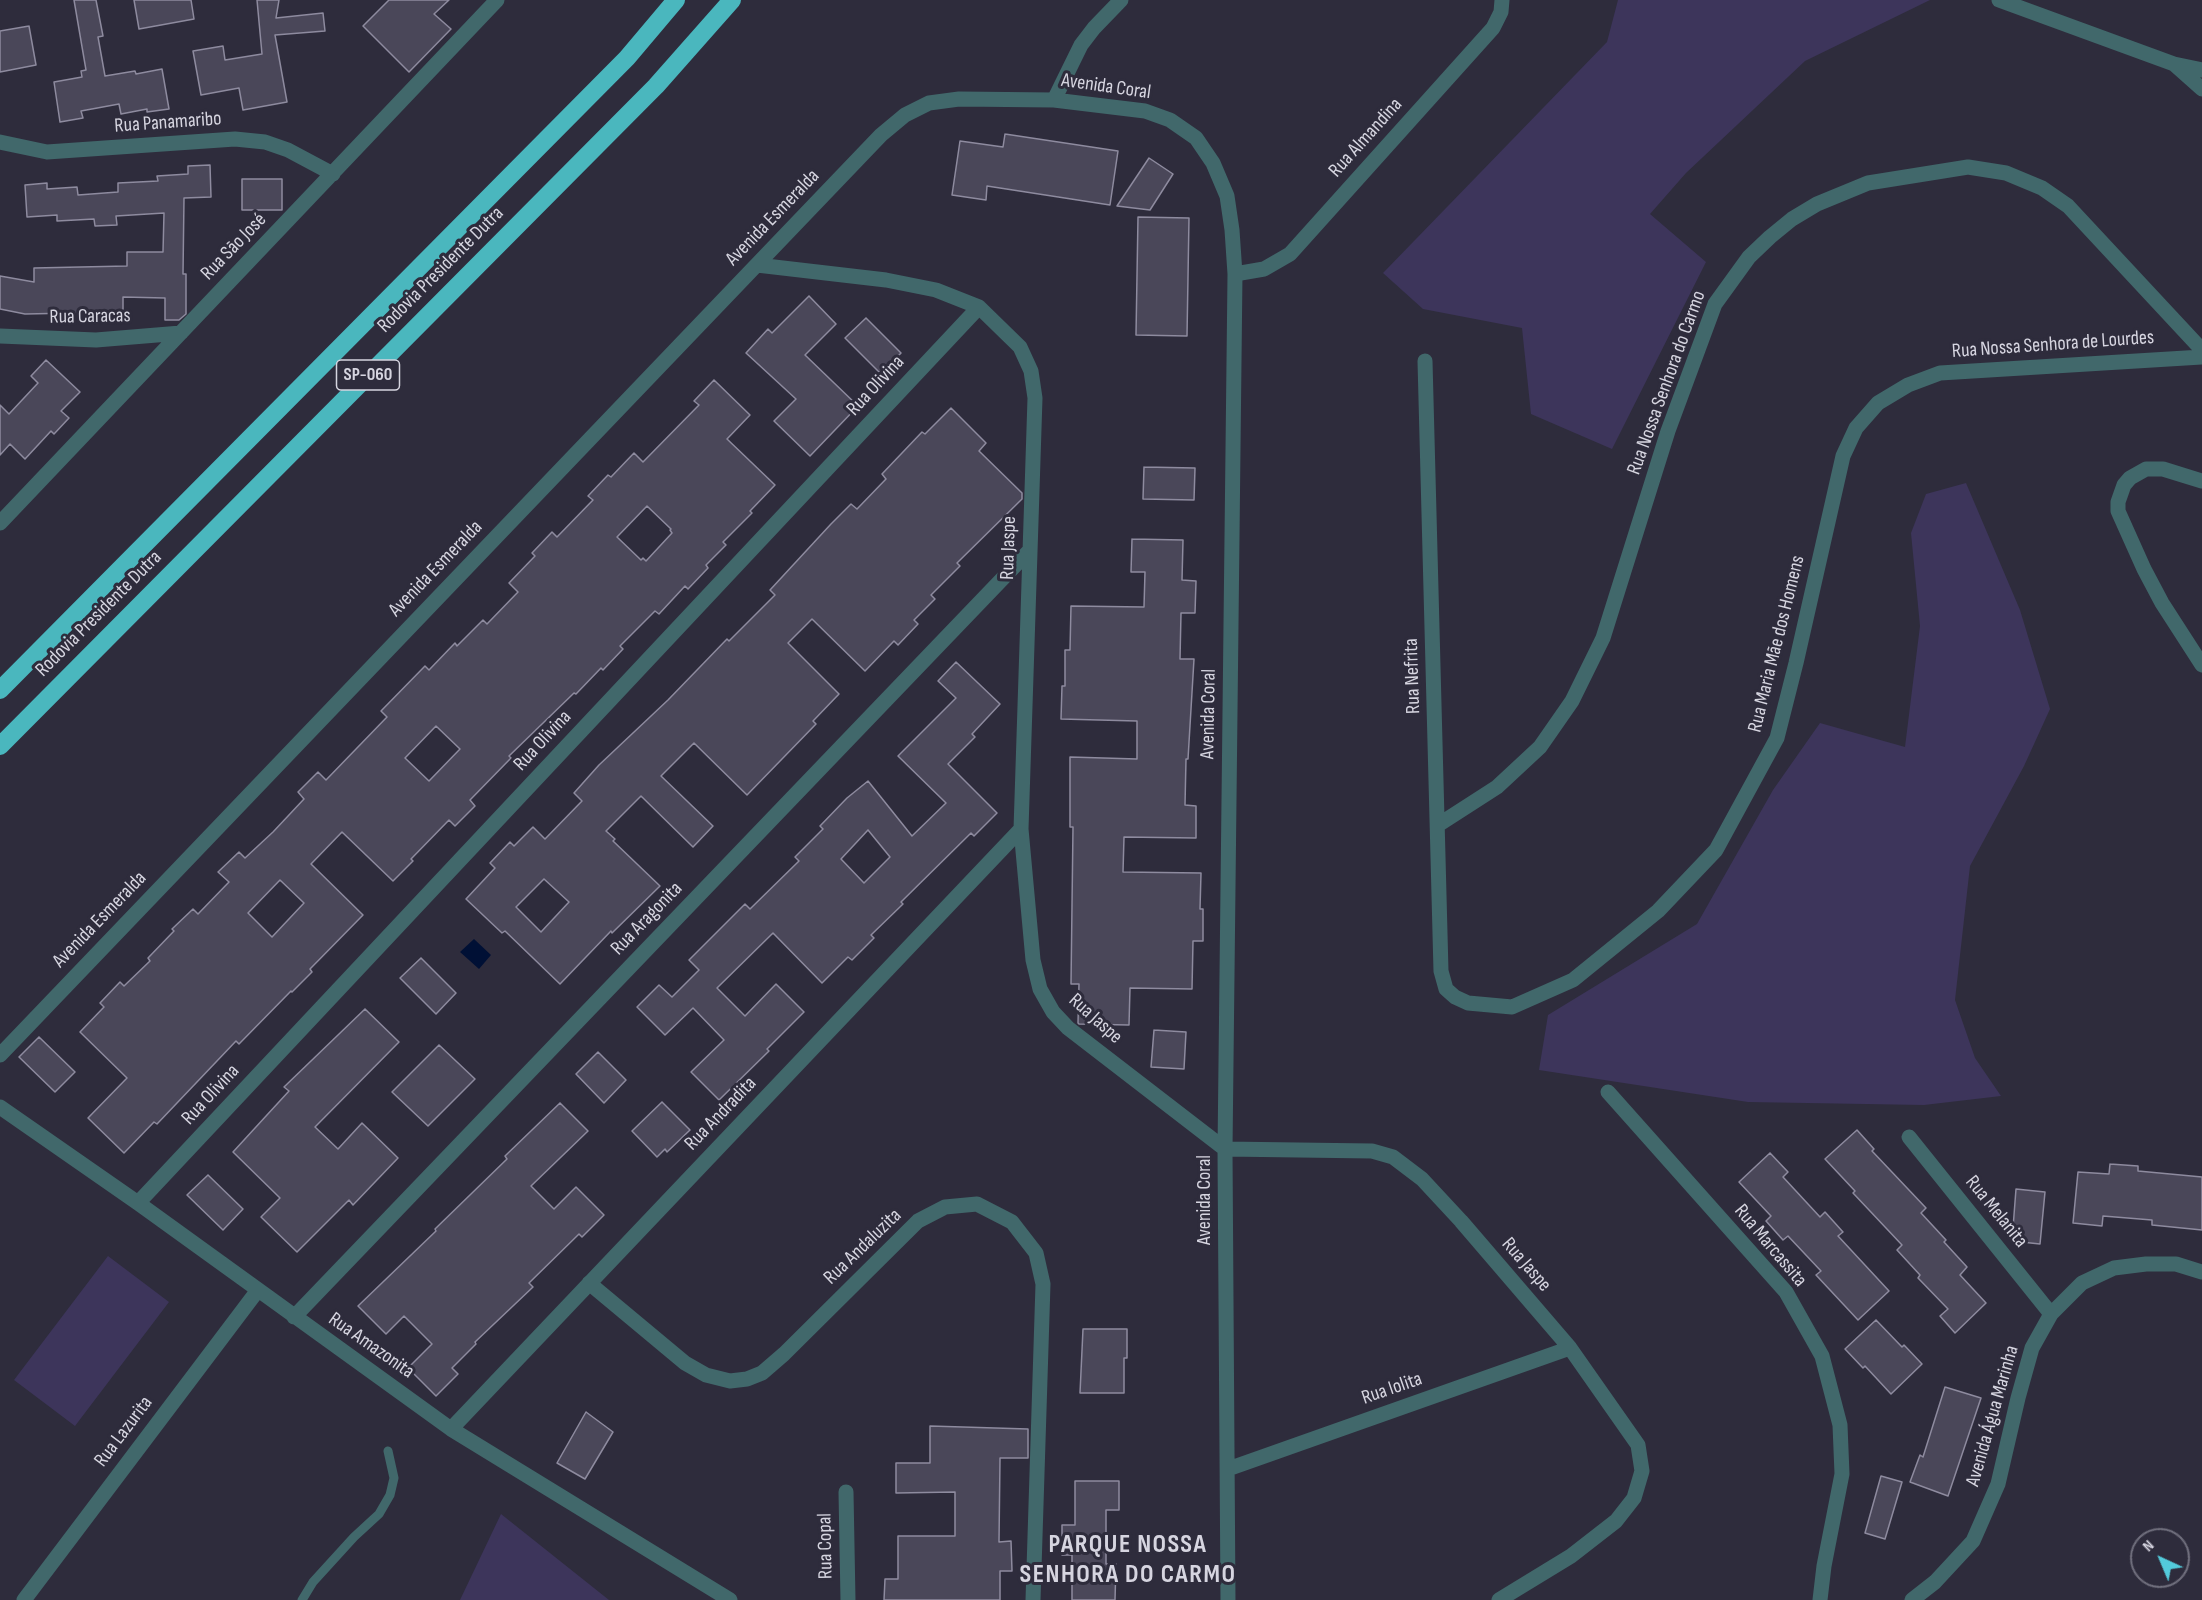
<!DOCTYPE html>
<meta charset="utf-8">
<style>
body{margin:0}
#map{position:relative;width:2202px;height:1600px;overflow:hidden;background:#2e2c3c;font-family:"Sofia Sans Condensed",sans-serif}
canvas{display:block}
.north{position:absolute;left:2130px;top:1528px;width:60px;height:60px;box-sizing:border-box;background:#2e2c3c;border:2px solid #71707e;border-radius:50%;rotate:316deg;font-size:16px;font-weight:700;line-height:24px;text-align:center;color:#d6d5e0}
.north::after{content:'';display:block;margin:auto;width:21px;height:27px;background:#53cbdb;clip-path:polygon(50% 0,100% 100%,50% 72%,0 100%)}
</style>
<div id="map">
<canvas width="2202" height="1600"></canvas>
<div class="north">N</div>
</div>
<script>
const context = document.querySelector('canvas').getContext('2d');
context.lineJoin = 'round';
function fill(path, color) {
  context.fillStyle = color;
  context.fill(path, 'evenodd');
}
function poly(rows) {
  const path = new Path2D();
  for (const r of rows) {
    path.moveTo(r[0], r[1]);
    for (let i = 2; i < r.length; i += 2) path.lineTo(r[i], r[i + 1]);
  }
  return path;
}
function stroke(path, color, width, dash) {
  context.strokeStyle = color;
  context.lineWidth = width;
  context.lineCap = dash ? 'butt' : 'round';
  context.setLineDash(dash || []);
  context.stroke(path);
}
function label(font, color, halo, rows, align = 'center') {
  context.font = font + ' "Sofia Sans Condensed",sans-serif';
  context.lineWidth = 6;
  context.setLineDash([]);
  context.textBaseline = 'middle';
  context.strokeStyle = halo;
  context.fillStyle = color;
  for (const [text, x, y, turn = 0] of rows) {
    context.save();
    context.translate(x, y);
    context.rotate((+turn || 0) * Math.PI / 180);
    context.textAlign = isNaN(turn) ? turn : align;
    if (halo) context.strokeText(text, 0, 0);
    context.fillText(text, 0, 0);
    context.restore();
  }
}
const green = poly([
 [1618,0,1930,0,1805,61,1686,173,1650,214,1706,262,1612,449,1531,414,1522,328,1423,309,1383,273,1607,42],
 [1966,483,2020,610,2050,709,2024,766,1970,866,1955,1000,1975,1058,2001,1096,1924,1105,1748,1102,1539,1070,1548,1015,1697,924,1773,790,1820,723,1905,747,1920,626,1911,533,1926,494],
 [108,1256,169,1302,75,1426,14,1380],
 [501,1514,609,1600,460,1600]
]);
const water = poly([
 [474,939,491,955,479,969,460,952]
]);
const building = poly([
 [74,0,96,0,103,36,98,37,105,76,135,71,136,74,162,69,169,109,147,112,147,109,121,114,119,104,81,111,83,118,60,122,54,82,82,77,81,71,86,70,74,0],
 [134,0,191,0,194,19,139,29,134,0],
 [257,0,279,0,276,18,323,13,325,31,275,35,287,102,243,110,239,88,201,95,193,51,223,46,225,60,262,54,257,0],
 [389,0,449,0,434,14,451,29,409,72,363,26,389,0],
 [29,26,36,65,0,72,0,31,29,26],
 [1005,134,1118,151,1110,205,987,186,986,200,952,195,960,141,1003,147,1005,134],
 [1149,158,1173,174,1150,210,1117,206,1149,158],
 [210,165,211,197,184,198,183,274,186,274,186,314,179,320,165,320,165,298,123,297,123,312,25,314,0,309,0,276,34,282,34,268,127,266,127,252,163,252,164,213,116,216,117,225,95,226,94,219,57,221,57,215,27,217,25,185,47,183,47,189,77,187,78,195,118,192,118,183,158,181,157,176,188,174,188,166,210,165],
 [242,179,282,179,282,210,242,210,242,179],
 [1138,217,1189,218,1187,336,1136,335,1138,217],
 [809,296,836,324,805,355,858,406,810,456,774,421,796,399,746,353,768,329,772,333,809,296],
 [866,318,901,353,881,374,845,338,866,318],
 [46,360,80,392,61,411,69,418,54,434,51,431,25,459,10,444,0,455,0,405,9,414,38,383,31,376,46,360],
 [714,380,750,415,727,439,775,485,750,511,752,513,723,542,726,545,706,565,708,568,688,589,685,586,659,614,655,611,620,646,623,649,603,670,601,668,576,694,574,693,509,756,511,758,470,800,475,806,455,826,449,820,411,859,413,861,393,881,342,832,311,864,363,915,310,969,312,972,292,992,291,991,239,1044,236,1041,157,1124,154,1122,124,1153,88,1118,127,1078,80,1032,104,1007,100,1003,120,982,124,986,150,961,148,958,174,931,172,929,193,909,198,914,229,882,218,872,239,852,245,858,273,832,304,799,298,792,318,772,326,780,387,717,381,711,425,666,429,670,455,643,457,646,483,620,487,624,518,592,509,583,535,556,532,553,552,532,557,537,593,500,588,496,608,475,611,477,634,453,643,462,699,405,694,401,714,380],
 [647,506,671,529,670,530,672,533,646,561,643,558,641,560,617,537,647,506],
 [436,726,460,749,429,781,405,758,436,726],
 [280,880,304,903,272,937,248,913,280,880],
 [951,408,986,443,979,451,1022,493,1022,499,957,563,960,566,931,595,935,599,914,620,918,624,898,645,894,641,865,671,812,619,788,643,839,694,813,721,816,724,747,795,694,743,661,776,713,826,693,847,641,796,606,831,615,839,613,841,660,886,612,933,611,931,560,984,505,931,502,933,466,899,495,868,490,863,510,842,514,846,533,827,545,839,582,801,574,793,599,765,668,700,727,639,729,641,775,595,770,590,831,524,851,504,857,509,886,479,882,474,922,432,925,434,951,408],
 [544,879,569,902,541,932,516,907,544,879],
 [1144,467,1195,468,1194,500,1143,499,1144,467],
 [1132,539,1183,540,1182,580,1196,581,1195,613,1181,613,1180,659,1194,659,1188,759,1186,759,1185,805,1196,806,1196,838,1124,837,1123,872,1201,873,1200,909,1203,909,1203,941,1193,941,1192,989,1130,988,1129,1025,1079,1024,1078,1023,1079,984,1071,984,1073,827,1070,827,1070,757,1137,759,1137,721,1061,719,1062,686,1065,686,1065,650,1070,650,1071,606,1144,607,1145,572,1131,572,1132,539],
 [956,662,1000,704,972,734,975,737,948,764,997,813,974,836,971,833,901,902,903,904,871,935,874,938,852,960,848,957,822,983,773,933,717,988,745,1016,776,984,804,1012,767,1049,769,1051,719,1100,691,1072,724,1040,693,1008,665,1035,637,1007,659,985,672,997,699,970,689,960,745,904,750,909,799,861,795,857,823,829,820,826,847,798,868,781,912,836,946,803,898,756,956,698,938,681,956,662],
 [868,830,890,857,864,883,841,859,868,830],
 [421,958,456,993,436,1014,400,978,421,958],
 [365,1009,399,1042,315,1127,338,1149,362,1123,398,1158,353,1205,349,1200,297,1252,261,1217,280,1198,233,1152,289,1091,284,1087,365,1009],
 [1154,1030,1186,1032,1184,1069,1151,1067,1154,1030],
 [39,1037,75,1072,55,1092,19,1057,39,1037],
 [439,1045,475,1079,428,1126,392,1092,439,1045],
 [598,1052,626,1080,604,1103,576,1074,598,1052],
 [662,1102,690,1130,667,1152,665,1149,657,1157,632,1131,662,1102],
 [560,1103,588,1131,531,1186,554,1209,576,1187,604,1215,582,1237,579,1234,529,1283,533,1287,475,1342,476,1344,452,1368,458,1374,436,1396,408,1368,432,1344,404,1316,386,1334,358,1306,436,1231,435,1229,507,1159,505,1156,560,1103],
 [1857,1130,1874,1149,1872,1151,1926,1208,1921,1213,1946,1240,1944,1242,1967,1267,1960,1275,1986,1303,1955,1333,1940,1316,1948,1309,1918,1278,1920,1275,1897,1250,1902,1245,1853,1193,1855,1191,1825,1159,1857,1130],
 [1770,1153,1788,1172,1783,1177,1820,1217,1825,1212,1843,1232,1838,1236,1889,1291,1858,1320,1816,1275,1821,1271,1788,1236,1783,1240,1766,1221,1771,1216,1739,1182,1770,1153],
 [2110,1164,2138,1166,2138,1171,2202,1177,2202,1230,2152,1225,2152,1220,2103,1216,2102,1226,2073,1223,2078,1172,2109,1174,2110,1164],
 [208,1175,243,1209,223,1230,187,1195,208,1175],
 [2016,1189,2045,1192,2040,1244,2012,1241,2016,1189],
 [1876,1320,1902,1347,1904,1345,1922,1364,1891,1394,1865,1366,1863,1368,1845,1349,1876,1320],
 [1083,1329,1127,1329,1127,1358,1124,1358,1124,1393,1080,1393,1083,1329],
 [1945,1387,1981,1398,1948,1496,1910,1482,1920,1455,1923,1457,1945,1387],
 [586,1412,613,1432,585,1479,557,1463,586,1412],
 [930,1426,1028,1429,1028,1458,1000,1458,999,1542,1011,1541,1012,1571,1000,1571,1000,1600,884,1600,885,1579,898,1579,898,1536,955,1536,955,1492,896,1493,896,1463,930,1463,930,1426],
 [1881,1476,1902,1482,1885,1539,1865,1533,1881,1476],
 [1075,1481,1119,1481,1119,1510,1106,1510,1106,1564,1116,1564,1115,1600,1072,1600,1072,1555,1062,1555,1062,1525,1075,1525,1075,1481]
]);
const service = poly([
 [302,1600,313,1582,354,1537,379,1514,390,1495,394,1478,388,1451]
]);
const minor = poly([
 [1999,0,2174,64,2202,70],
 [2175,65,2202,89],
 [1054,100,1081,45,1094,28,1121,0],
 [0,142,47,152,235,139,265,142,288,150,333,174],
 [757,265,886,280,936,290,979,307,1020,347,1031,371,1035,398,1021,829,1033,960,1040,989,1053,1012,1068,1028,1225,1149,1372,1151,1393,1157,1422,1179,1461,1221,1570,1348,1638,1445,1642,1471,1634,1498,1616,1521,1571,1556,1499,1600],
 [1235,274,1264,269,1290,254,1493,28,1501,12,1502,0],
 [0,336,96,340,181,333],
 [1425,361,1441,971,1446,989,1455,997,1468,1003,1512,1007,1573,980,1658,911,1716,850,1777,738,1796,663,1843,456,1856,428,1878,403,1908,385,1940,373,2202,357],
 [2202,481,2163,469,2146,469,2130,478,2124,485,2118,502,2118,511,2144,569,2162,603,2202,665],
 [0,523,497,0],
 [1438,825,1497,787,1540,747,1572,701,1603,638,1668,431,1715,304,1749,257,1770,237,1792,219,1817,204,1868,183,1968,167,2006,173,2042,188,2068,206,2202,350],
 [0,1055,881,135,905,115,929,103,959,99,1054,100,1145,111,1170,120,1196,138,1213,163,1227,196,1232,230,1235,274,1225,1149,1228,1600],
 [1608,1092,1786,1292,1822,1356,1840,1425,1842,1474,1824,1566,1820,1600],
 [0,1107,138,1203,451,1429,730,1600],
 [1909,1137,2051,1314],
 [138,1203,979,307],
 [589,1283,685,1363,706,1375,730,1381,747,1379,762,1373,784,1354,918,1221,945,1207,977,1204,1012,1222,1036,1253,1043,1284,1033,1600],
 [294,1317,1030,550],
 [451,1429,1021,829],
 [1228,1469,1570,1348],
 [846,1492,848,1600],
 [24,1600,258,1290],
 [1912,1600,1935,1582,1973,1541,1998,1484,2018,1398,2032,1348,2051,1314,2082,1283,2114,1268,2146,1264,2176,1264,2202,1272]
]);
const motorway = poly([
 [0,690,627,58,676,0],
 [0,746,656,86,732,0]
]);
const shields = [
 [368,375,63]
];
const shieldNames = [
 ["SP-060",368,375]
];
const streetNames = [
 ["Avenida Coral",1106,87,8],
 ["Rua Panamaribo",168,123,-4],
 ["Rua Almandina",1366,138,-48],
 ["Avenida Esmeralda",773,218,-46],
 ["Rua São José",234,247,-46],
 ["Rodovia Presidente Dutra",441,270,-45],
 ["Rua Caracas",90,317,-1],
 ["Rua Nossa Senhora de Lourdes",2053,345,-4],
 ["Rua Nossa Senhora do Carmo",1667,383,-70],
 ["Rua Olivina",876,386,-47],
 ["Rua Jaspe",1009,548,-88],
 ["Avenida Esmeralda",436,569,-46],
 ["Rodovia Presidente Dutra",99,614,-45],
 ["Rua Maria Mãe dos Homens",1777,644,-76],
 ["Rua Nefrita",1413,676,-92],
 ["Avenida Coral",1209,714,-89],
 ["Rua Olivina",543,741,-47],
 ["Rua Aragonita",647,919,-46],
 ["Avenida Esmeralda",100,920,-46],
 ["Rua Jaspe",1095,1019,42],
 ["Rua Olivina",211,1095,-47],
 ["Rua Andradita",721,1114,-46],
 ["Avenida Coral",1205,1200,-90],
 ["Rua Melanita",1996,1212,51],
 ["Rua Marcassita",1770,1246,50],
 ["Rua Andaluzita",863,1247,-44],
 ["Rua Jaspe",1526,1265,49],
 ["Rua Amazonita",371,1346,35],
 ["Rua Iolita",1392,1389,-19],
 ["Avenida Água Marinha",1993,1416,-74],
 ["Rua Lazurita",124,1432,-53],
 ["Rua Copal",826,1546,-91]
];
const districtNames = [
 ["PARQUE NOSSA",1128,1545],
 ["SENHORA DO CARMO",1128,1575]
];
fill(green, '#3d355b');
fill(water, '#001035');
fill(building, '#4a4759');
stroke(building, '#8e8b9f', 1.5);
stroke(service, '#41686b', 9);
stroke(minor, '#41686b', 15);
stroke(motorway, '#4ab7be', 18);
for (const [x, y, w] of shields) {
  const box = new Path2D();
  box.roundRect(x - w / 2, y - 15, w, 30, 4.5);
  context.fillStyle = '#2e2c3c';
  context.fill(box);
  stroke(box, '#d6d5e0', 1.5);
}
label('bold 18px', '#d6d5e0', null, shieldNames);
label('20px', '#d6d5e0', '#2e2c3c', streetNames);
context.letterSpacing = '1.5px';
label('bold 26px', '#d6d5e0', '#2e2c3c', districtNames);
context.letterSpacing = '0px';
</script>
